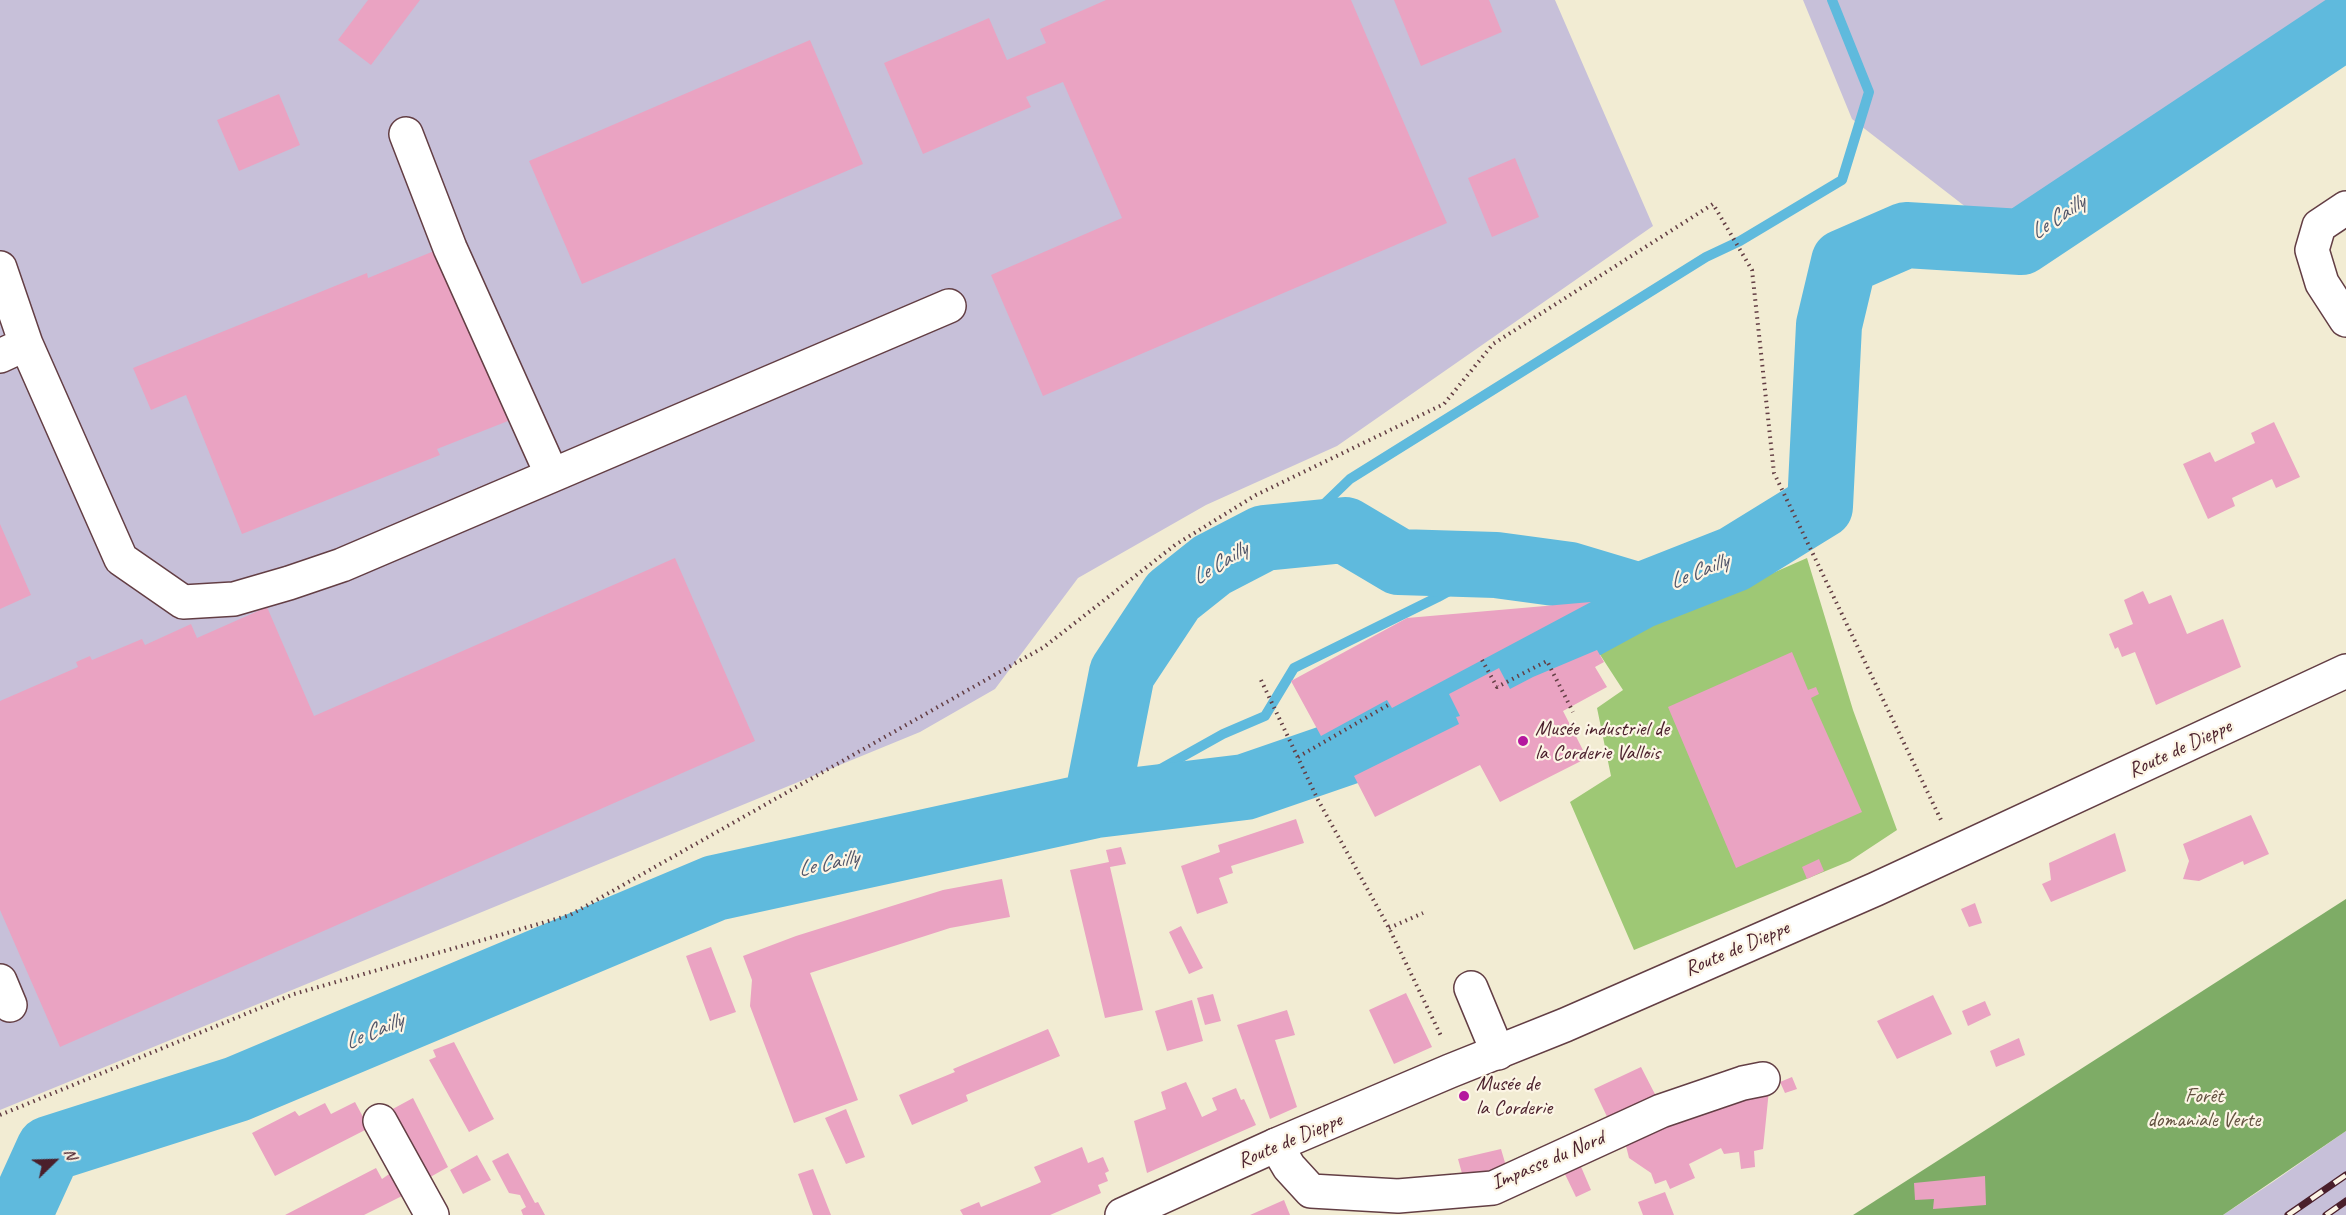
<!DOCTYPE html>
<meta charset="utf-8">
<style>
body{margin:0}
#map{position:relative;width:2346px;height:1215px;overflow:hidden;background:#f2ecd3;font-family:Caveat,sans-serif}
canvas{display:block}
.north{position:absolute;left:24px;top:1131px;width:60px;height:60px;-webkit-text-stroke:4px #fcf5e5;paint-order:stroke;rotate:67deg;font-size:16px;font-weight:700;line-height:24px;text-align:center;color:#4a1f2b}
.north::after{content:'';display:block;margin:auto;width:21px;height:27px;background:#4a1f2b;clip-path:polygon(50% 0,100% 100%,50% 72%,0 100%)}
</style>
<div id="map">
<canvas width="2346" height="1215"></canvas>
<div class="north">N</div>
</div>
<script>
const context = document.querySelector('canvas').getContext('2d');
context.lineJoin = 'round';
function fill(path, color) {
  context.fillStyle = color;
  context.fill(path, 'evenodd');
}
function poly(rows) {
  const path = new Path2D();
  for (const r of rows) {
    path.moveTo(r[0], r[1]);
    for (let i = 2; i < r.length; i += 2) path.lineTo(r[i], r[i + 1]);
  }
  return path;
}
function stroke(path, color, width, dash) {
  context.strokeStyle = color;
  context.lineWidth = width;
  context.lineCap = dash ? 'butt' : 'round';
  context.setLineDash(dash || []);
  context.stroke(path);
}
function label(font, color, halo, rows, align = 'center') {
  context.font = font + ' Caveat,sans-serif';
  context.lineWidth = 4.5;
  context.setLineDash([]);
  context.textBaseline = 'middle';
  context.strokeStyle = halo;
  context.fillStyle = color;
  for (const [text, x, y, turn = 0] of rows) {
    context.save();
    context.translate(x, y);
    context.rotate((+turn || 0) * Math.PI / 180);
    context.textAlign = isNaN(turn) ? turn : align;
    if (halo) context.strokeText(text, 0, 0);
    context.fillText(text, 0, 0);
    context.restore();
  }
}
const industrial = poly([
 [0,0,1555,0,1653,226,1337,446,1206,505,1078,578,995,689,920,732,0,1110],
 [1803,0,2346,0,2346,51,2037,262,1852,119],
 [2346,1131,2346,1215,2223,1215,2273,1182]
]);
const green = poly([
 [1807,558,1853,710,1897,830,1850,861,1634,950,1570,802,1611,776,1597,708,1623,690,1597,650]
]);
const forest = poly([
 [2346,899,2346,1131,2223,1215,1853,1215]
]);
const stream = poly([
 [1293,534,1350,479,1706,257,1740,241,1842,180,1869,92,1832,0],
 [1096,805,1223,734,1265,716,1294,668,1438,597,1496,565]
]);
const river = poly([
 [1096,805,1245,787,1364,746,1640,596],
 [19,1215,49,1149,237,1089,715,888,1096,805,1122,673,1173,596,1212,565,1264,538,1345,530,1399,562,1496,565,1570,575,1640,596,1734,559,1820,506,1829,325,1844,262,1906,235,2021,242,2346,26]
]);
const building = poly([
 [368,0,420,0,371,65,338,40],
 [1106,0,1351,0,1447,223,1043,396,991,275,1122,218,1063,82,1026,97,1031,107,923,154,884,63,989,18,1007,60,1046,43,1040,29],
 [1394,0,1489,0,1502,32,1421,66],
 [810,40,863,164,582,284,529,161],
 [279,94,300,145,239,171,217,120],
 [1515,158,1539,217,1492,237,1468,178],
 [439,249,508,421,437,449,440,455,242,534,186,395,151,410,133,368,367,273,368,278],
 [2274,422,2300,477,2276,488,2272,479,2232,498,2235,506,2208,519,2183,464,2210,452,2215,462,2255,443,2251,433],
 [0,524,31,595,0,609],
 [675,558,755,741,60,1047,0,910,0,701,78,667,76,662,90,656,92,660,142,639,145,645,191,624,197,638,267,607,314,716],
 [2143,591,2149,604,2171,595,2187,634,2223,619,2241,667,2156,705,2135,652,2122,657,2118,647,2115,649,2109,634,2133,624,2124,600],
 [1591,602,1392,708,1387,700,1321,736,1291,681,1407,618],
 [1597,650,1604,662,1595,667,1607,687,1563,711,1587,758,1500,802,1480,765,1375,817,1354,776,1459,724,1456,717,1460,716,1449,694,1499,668,1510,689,1533,677],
 [1792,652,1808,690,1816,687,1819,694,1811,698,1862,812,1736,868,1668,707],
 [2251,815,2269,854,2244,865,2243,861,2199,881,2183,879,2189,861,2183,844],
 [1296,819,1304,843,1231,866,1233,873,1219,878,1228,903,1197,914,1181,866,1220,852,1218,845],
 [2115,833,2126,871,2051,902,2042,884,2051,880,2049,863],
 [1121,847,1126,864,1110,867,1143,1010,1105,1018,1070,870,1109,862,1106,850],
 [1819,859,1824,871,1807,879,1802,867],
 [1002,879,1010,917,950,928,810,973,858,1100,794,1123,750,1006,752,980,743,956,796,936,943,890],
 [1975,903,1982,923,1969,927,1961,909],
 [1181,926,1203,968,1189,974,1169,932],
 [711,947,736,1012,710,1021,686,956],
 [1406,993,1432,1047,1394,1064,1369,1010],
 [1213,994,1221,1021,1205,1025,1197,998],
 [1933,995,1952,1034,1897,1059,1877,1021],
 [1192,1000,1203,1041,1167,1051,1155,1011],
 [1985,1001,1991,1015,1968,1026,1962,1011],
 [1287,1010,1295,1035,1275,1040,1297,1107,1270,1119,1237,1025],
 [1048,1029,1060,1056,966,1095,968,1101,912,1125,899,1095,955,1072,953,1069],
 [2019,1038,2025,1055,1996,1067,1990,1051],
 [454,1042,494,1119,469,1132,429,1060,436,1057,433,1050],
 [1641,1067,1658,1100,1610,1123,1594,1089],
 [1792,1077,1797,1089,1785,1093,1780,1082],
 [1186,1082,1202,1117,1217,1110,1212,1098,1236,1088,1241,1100,1244,1099,1256,1125,1147,1173,1134,1121,1166,1109,1161,1092],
 [1769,1090,1763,1149,1754,1151,1755,1167,1741,1169,1739,1152,1724,1154,1721,1148,1689,1164,1695,1178,1670,1189,1666,1180,1655,1184,1651,1173,1629,1158,1625,1142],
 [413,1098,448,1167,425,1180,389,1111],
 [355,1102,369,1128,275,1176,252,1133,295,1111,299,1116,325,1103,331,1114],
 [846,1109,865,1157,846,1164,825,1118],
 [1082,1147,1088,1163,1103,1157,1109,1171,1105,1173,1108,1181,1098,1185,1101,1193,1050,1215,963,1215,960,1210,979,1202,981,1207,1037,1184,1041,1182,1034,1167],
 [1501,1149,1506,1166,1463,1177,1458,1159],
 [508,1153,535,1203,538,1202,545,1215,523,1215,521,1210,526,1207,520,1195,509,1193,492,1161],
 [477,1155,491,1180,463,1194,450,1170],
 [1579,1162,1591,1190,1576,1197,1563,1170],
 [376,1168,382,1179,395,1170,406,1194,364,1215,285,1215],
 [813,1169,831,1215,813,1215,798,1174],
 [1985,1176,1986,1205,1933,1209,1934,1199,1915,1200,1914,1183],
 [1665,1192,1674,1215,1643,1215,1638,1202],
 [1284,1200,1290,1215,1250,1215]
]);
const path = poly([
 [1482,660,1497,687,1547,661,1573,712],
 [1261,680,1318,800,1389,928,1442,1038],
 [1298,757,1390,704],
 [1389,928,1423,913],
 [0,1115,294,994,570,915,1044,647,1175,545,1256,495,1444,404,1493,344,1713,204,1752,270,1774,473,1941,820]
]);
const minor = poly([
 [406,134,450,248,552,475],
 [2346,208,2319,226,2312,250,2322,283,2346,320],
 [0,268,26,344,121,559,183,602,234,599,289,583,342,565,949,306],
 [0,356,26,344],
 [0,981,10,1005],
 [1471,988,1498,1053],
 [380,1121,432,1215],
 [1276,1145,1289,1167,1311,1191,1398,1196,1493,1188,1661,1111,1743,1083,1763,1079]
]);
const major = poly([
 [1122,1215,1276,1145,1450,1071,1565,1025,1876,889,2346,671]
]);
const rail = poly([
 [2288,1215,2346,1175],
 [2326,1215,2346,1201]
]);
const markers = [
 [1523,741,6,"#b5179e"],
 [1464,1096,6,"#b5179e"]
];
const poiNames = [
 ["Musée industriel de",1535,729],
 ["la Corderie Vallois",1535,753],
 ["Musée de",1476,1084],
 ["la Corderie",1476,1108]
];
const streetNames = [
 ["Route de Dieppe",2180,749,-25],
 ["Route de Dieppe",1737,949,-23],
 ["Route de Dieppe",1290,1141,-23],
 ["Impasse du Nord",1548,1161,-23]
];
const parkNames = [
 ["Forêt",2204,1096],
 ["domaniale Verte",2204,1120]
];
const waterNames = [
 ["Le Cailly",2058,218,-34],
 ["Le Cailly",1220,564,-32],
 ["Le Cailly",1699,572,-22],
 ["Le Cailly",828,864,-12],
 ["Le Cailly",374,1032,-23]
];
fill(industrial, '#c7c0d9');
fill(green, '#9ec875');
fill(forest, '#7eac66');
stroke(stream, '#5fbadd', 10);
stroke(river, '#5fbadd', 66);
fill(building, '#eaa3c2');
stroke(minor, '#633e44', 36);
stroke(major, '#633e44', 36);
stroke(path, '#633e44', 4, [1.5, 4.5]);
stroke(minor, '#fff', 33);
stroke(major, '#fff', 33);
stroke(rail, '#4a1f2b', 7);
stroke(rail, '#fcf5e5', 4.5, [14]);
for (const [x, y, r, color] of markers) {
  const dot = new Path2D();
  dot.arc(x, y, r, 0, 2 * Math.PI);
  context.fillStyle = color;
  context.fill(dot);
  stroke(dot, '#fcf5e5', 2);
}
label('21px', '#4a1f2b', '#fcf5e5', poiNames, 'left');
label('21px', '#4a1f2b', '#fcf5e5', streetNames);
label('21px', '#635241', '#fcf5e5', parkNames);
label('italic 22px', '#515569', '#fcf5e5', waterNames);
</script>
